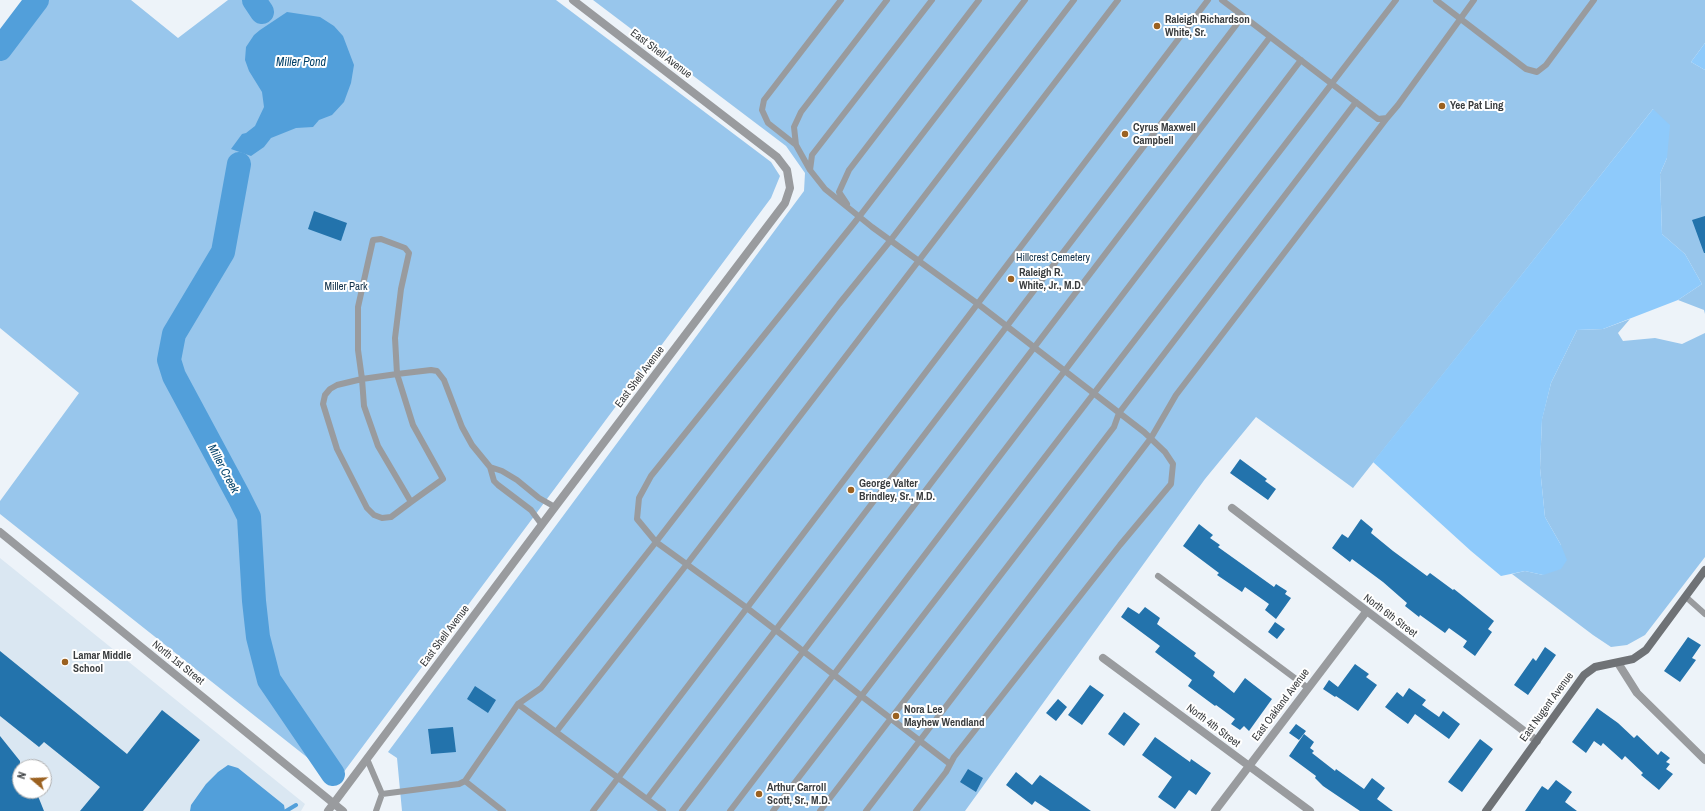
<!DOCTYPE html>
<style>
body{margin:0}
#map{position:relative;width:1705px;height:811px;overflow:hidden;background:#edf3f9;font-family:"Archivo Narrow",sans-serif}
canvas{display:block}
.north{position:absolute;left:12px;top:759px;width:40px;height:40px;box-sizing:border-box;background:#fff;border:1px solid #b0b1b2;border-radius:50%;rotate:289deg;font-size:11px;font-weight:700;line-height:16px;text-align:center;color:#3a3d3f}
.north::after{content:'';display:block;margin:auto;width:14px;height:18px;background:#9b6120;clip-path:polygon(50% 0,100% 100%,50% 72%,0 100%)}
</style>
<div id="map">
<canvas width="1705" height="811"></canvas>
<div class="north">N</div>
</div>
<script>
const context = document.querySelector('canvas').getContext('2d');
context.lineJoin = 'round';
function fill(path, color) {
  context.fillStyle = color;
  context.fill(path, 'evenodd');
}
function poly(rows) {
  const path = new Path2D();
  for (const r of rows) {
    path.moveTo(r[0], r[1]);
    for (let i = 2; i < r.length; i += 2) path.lineTo(r[i], r[i + 1]);
  }
  return path;
}
function stroke(path, color, width, dash) {
  context.strokeStyle = color;
  context.lineWidth = width;
  context.lineCap = dash ? 'butt' : 'round';
  context.setLineDash(dash || []);
  context.stroke(path);
}
function label(font, color, halo, rows, align = 'center') {
  context.font = font + ' "Archivo Narrow",sans-serif';
  context.lineWidth = 4;
  context.setLineDash([]);
  context.textBaseline = 'middle';
  context.strokeStyle = halo;
  context.fillStyle = color;
  for (const [text, x, y, turn = 0] of rows) {
    context.save();
    context.translate(x, y);
    context.rotate((+turn || 0) * Math.PI / 180);
    context.textAlign = isNaN(turn) ? turn : align;
    if (halo) context.strokeText(text, 0, 0);
    context.fillText(text, 0, 0);
    context.restore();
  }
}
const built = poly([
 [0,558,305,804,301,811,0,811],
 [20,767,44,767,44,791,20,791]
]);
const green = poly([
 [38,0,131,0,178,38,228,0,556,0,771,162,780,176,771,198,337,781,0,514,0,501,79,393,0,328,0,48],
 [593,0,1705,0,1705,43,1691,62,1705,70,1705,314,1704,310,1678,300,1702,284,1685,254,1662,234,1660,174,1667,158,1653,109,1353,488,1256,417,1205,479,965,811,402,811,397,758,388,752,804,191,805,173,786,146],
 [1630,319,1618,333,1623,341,1655,338,1682,344,1705,333,1705,557,1645,635,1627,645,1611,647,1593,635,1512,574,1525,571,1543,575,1561,545,1545,517,1540,468,1542,419,1551,383,1577,330,1603,329]
]);
const forest = poly([
 [1705,43,1705,70,1691,62],
 [1653,109,1670,125,1667,158,1660,174,1662,234,1685,254,1702,284,1678,300,1603,329,1577,330,1551,383,1542,420,1540,468,1545,517,1561,545,1567,560,1561,569,1543,575,1525,571,1501,576,1471,551,1373,462]
]);
const water = poly([
 [287,12,320,17,334,26,343,36,354,65,351,83,344,102,332,115,319,120,313,127,296,128,271,138,264,147,251,156,231,149,242,134,246,133,255,126,264,107,262,92,249,71,245,60,246,47,254,35,260,30],
 [228,765,238,768,284,805,285,811,190,811,191,805,206,784,218,772]
]);
const stream = poly([
 [286,811,296,805]
]);
const river = poly([
 [254,0,262,12],
 [0,49,37,0],
 [239,164,223,252,174,334,169,360,174,376,239,497,249,517,254,601,258,637,269,680,333,774]
]);
const building = poly([
 [314,211,347,223,341,241,308,229],
 [1705,216,1705,253,1704,253,1692,220],
 [1240,459,1267,479,1265,481,1276,489,1268,500,1230,473],
 [1361,519,1373,529,1371,533,1393,551,1427,576,1430,573,1453,590,1454,589,1494,621,1488,629,1492,632,1475,656,1463,647,1467,641,1449,628,1445,633,1420,615,1419,617,1405,606,1407,603,1383,582,1352,559,1350,562,1332,548,1342,534,1348,538],
 [1199,524,1213,535,1210,538,1220,545,1218,547,1274,587,1276,584,1287,591,1285,594,1291,598,1276,619,1265,610,1269,604,1245,587,1242,592,1217,575,1219,573,1183,546],
 [1128,607,1139,614,1145,607,1160,618,1157,624,1196,653,1194,656,1215,672,1213,676,1234,693,1245,678,1272,699,1249,731,1244,726,1240,730,1231,724,1235,719,1216,705,1215,706,1188,686,1192,680,1155,652,1160,646,1121,617],
 [1275,622,1285,629,1277,639,1268,632],
 [1688,637,1701,645,1692,658,1696,660,1680,682,1664,671],
 [1545,647,1556,655,1528,695,1514,685,1533,658,1536,661],
 [0,651,127,754,162,710,200,740,143,811,80,811,100,787,44,742,39,747,0,716],
 [1355,664,1369,674,1366,677,1377,685,1358,711,1336,696,1335,697,1323,689,1329,680,1338,687],
 [1090,685,1104,695,1082,725,1068,715],
 [475,686,496,700,488,713,467,699],
 [1409,688,1426,700,1422,705,1439,717,1443,711,1460,724,1449,739,1415,714,1408,724,1385,707,1397,692,1403,697],
 [1058,699,1067,707,1056,721,1046,713],
 [1597,708,1618,723,1634,738,1637,735,1658,755,1661,751,1670,758,1666,762,1670,764,1666,769,1673,774,1659,790,1641,775,1643,773,1625,756,1622,760,1603,743,1601,746,1594,741,1586,753,1572,742],
 [1124,712,1140,724,1124,746,1108,734],
 [1296,724,1306,731,1299,740,1289,733],
 [453,727,456,752,431,754,428,729],
 [1304,734,1314,742,1310,748,1314,751,1312,753,1335,771,1336,769,1364,789,1372,778,1385,788,1377,799,1393,811,1360,811,1323,786,1315,778,1316,776,1289,756],
 [0,736,20,761,20,791,36,791,44,811,0,811],
 [1155,737,1190,762,1191,759,1211,773,1196,795,1189,790,1175,809,1158,797,1172,777,1142,755],
 [1480,739,1493,749,1462,792,1448,782],
 [968,769,983,778,976,792,960,782],
 [1016,772,1032,785,1040,775,1091,811,1050,811,1035,801,1032,805,1006,785],
 [1556,780,1572,792,1565,802,1577,811,1525,811,1542,786,1548,790]
]);
const lane = poly([
 [841,0,764,100,762,110,768,123,796,145,810,170,825,189,872,227,978,304,1144,432,1165,452,1173,464,1171,484,1120,545,954,757,946,772,916,811],
 [1222,0,1378,119,1387,118,1398,105,1474,0],
 [1436,0,1526,69,1537,72,1546,65,1594,0],
 [796,145,794,127,801,112,887,0],
 [810,170,812,155,932,0],
 [847,204,839,192,849,170,979,0],
 [411,502,391,517,382,518,374,515,367,508,337,449,323,404,325,395,330,389,337,385,362,379,364,406,378,446,411,502,443,479,413,425,397,374,395,338,401,289,409,253,405,248,381,239,373,240,358,307,358,350,362,379,397,374,431,370,437,371,444,380,462,427,472,445,490,467],
 [542,525,531,510,498,485,494,481,490,467,502,471,517,480,539,498,555,507],
 [1158,576,1308,688],
 [1686,597,1705,614],
 [518,704,663,811],
 [556,732,687,564,1118,0],
 [367,759,382,794,459,784,465,781,518,704,541,688,656,542,839,304,890,241,1074,0],
 [950,764,747,608,656,542,637,519,639,498,651,476,859,217,1025,0],
 [465,781,503,811],
 [647,799,1243,16],
 [376,811,382,794],
 [593,811,1208,0],
 [682,811,1270,37],
 [730,811,1301,60],
 [773,811,1396,0],
 [820,811,1114,427,1119,413,1356,102],
 [866,811,1151,438,1176,395,1387,118]
]);
const street = poly([
 [1232,508,1537,741],
 [0,532,343,811],
 [1103,658,1310,811],
 [1618,663,1637,693,1705,760],
 [328,811,555,507,785,203,790,188,787,170,777,157,573,0],
 [1215,811,1366,612]
]);
const secondary = poly([
 [1486,811,1584,675,1595,667,1633,659,1646,650,1705,570]
]);
const markers = [
 [1157,26,4,"#9b6120"],
 [1442,106,4,"#9b6120"],
 [1125,134,4,"#9b6120"],
 [1011,279,4,"#9b6120"],
 [851,490,4,"#9b6120"],
 [65,662,4,"#9b6120"],
 [896,716,4,"#9b6120"],
 [759,794,4,"#9b6120"]
];
const poiNames = [
 ["Raleigh Richardson",1165,20],
 ["White, Sr.",1165,33],
 ["Yee Pat Ling",1450,106],
 ["Cyrus Maxwell",1133,128],
 ["Campbell",1133,141],
 ["Raleigh R.",1019,273],
 ["White, Jr., M.D.",1019,286],
 ["George Valter",859,484],
 ["Brindley, Sr., M.D.",859,497],
 ["Lamar Middle",73,656],
 ["School",73,669],
 ["Nora Lee",904,710],
 ["Mayhew Wendland",904,723],
 ["Arthur Carroll",767,788],
 ["Scott, Sr., M.D.",767,801]
];
const streetNames = [
 ["East Shell Avenue",661,54,37],
 ["East Shell Avenue",640,377,-53],
 ["North 6th Street",1390,616,37],
 ["East Shell Avenue",445,636,-53],
 ["North 1st Street",178,663,39],
 ["East Oakland Avenue",1281,705,-53],
 ["East Nugent Avenue",1547,707,-54],
 ["North 4th Street",1213,726,37]
];
const parkNames = [
 ["Hillcrest Cemetery",1053,258],
 ["Miller Park",346,287]
];
const waterNames = [
 ["Miller Pond",301,63],
 ["Miller Creek",223,469,62]
];
fill(built, '#dae7f2');
fill(green, '#98c6ec');
fill(forest, '#8ecafb');
fill(water, '#529fda');
stroke(stream, '#529fda', 4);
stroke(river, '#529fda', 24);
fill(building, '#2373ac');
stroke(lane, '#999b9e', 6);
stroke(street, '#999b9e', 8);
stroke(secondary, '#6f7276', 8);
for (const [x, y, r, color] of markers) {
  const dot = new Path2D();
  dot.arc(x, y, r, 0, 2 * Math.PI);
  context.fillStyle = color;
  context.fill(dot);
  stroke(dot, '#fff', 1.5);
}
label('bold 11px', '#3a3d3f', '#fff', poiNames, 'left');
label('11px', '#3a3d3f', '#fff', streetNames);
label('11px', '#12324b', '#fff', parkNames);
label('italic 12px', '#044269', '#fff', waterNames);
</script>
